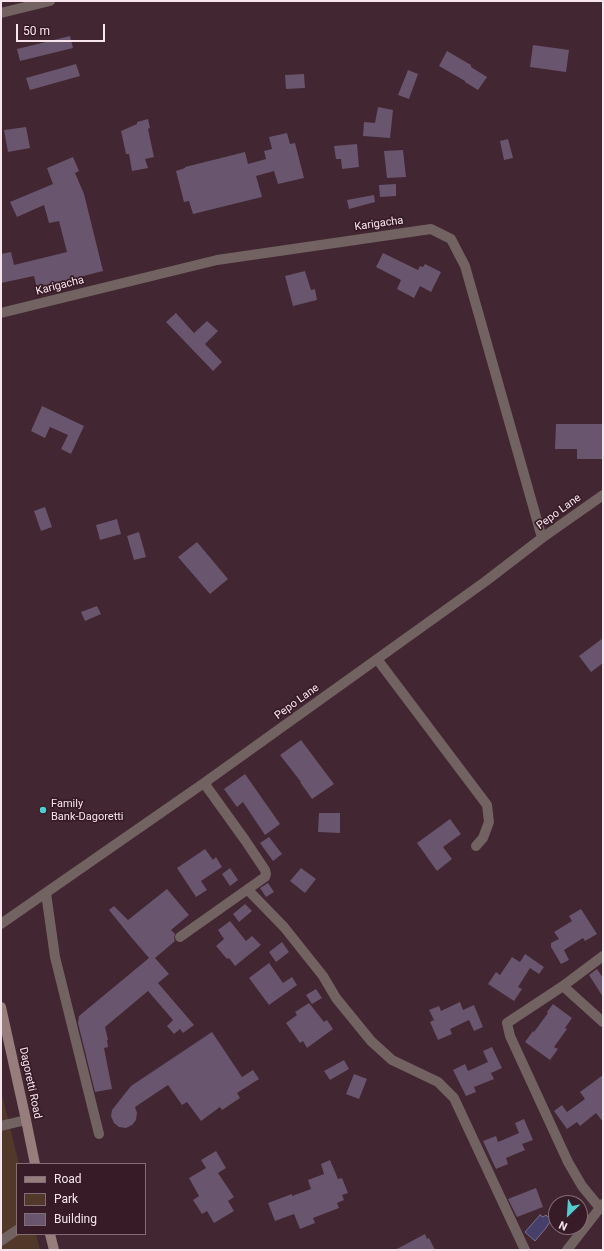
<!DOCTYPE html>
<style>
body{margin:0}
#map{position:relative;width:604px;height:1251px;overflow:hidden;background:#422632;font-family:Roboto,sans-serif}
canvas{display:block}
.frame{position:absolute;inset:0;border:2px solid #f8e4ec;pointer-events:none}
.legend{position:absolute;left:16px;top:1163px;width:130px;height:72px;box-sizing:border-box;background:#371c28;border:1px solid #846c76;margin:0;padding:5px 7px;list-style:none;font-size:12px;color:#f8e4ec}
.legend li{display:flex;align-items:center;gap:8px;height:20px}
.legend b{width:20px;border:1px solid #846c76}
.north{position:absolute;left:548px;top:1195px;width:40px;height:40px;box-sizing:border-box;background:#371c28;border:1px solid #846c76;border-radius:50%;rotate:205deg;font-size:11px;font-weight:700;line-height:16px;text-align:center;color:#f8e4ec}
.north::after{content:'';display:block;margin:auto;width:14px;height:18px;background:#52ccd0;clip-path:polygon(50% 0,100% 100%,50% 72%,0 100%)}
.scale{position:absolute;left:16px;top:24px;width:89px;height:18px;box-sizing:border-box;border:2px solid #f8e4ec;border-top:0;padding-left:5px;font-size:12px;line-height:14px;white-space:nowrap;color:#f8e4ec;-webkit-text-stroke:3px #371c28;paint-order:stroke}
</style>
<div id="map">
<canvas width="604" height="1251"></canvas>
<div class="frame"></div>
<ul class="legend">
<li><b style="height:5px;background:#977e7c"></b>Road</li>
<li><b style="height:11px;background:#513829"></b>Park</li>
<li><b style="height:11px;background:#69556d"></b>Building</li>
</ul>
<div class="north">N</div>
<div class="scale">50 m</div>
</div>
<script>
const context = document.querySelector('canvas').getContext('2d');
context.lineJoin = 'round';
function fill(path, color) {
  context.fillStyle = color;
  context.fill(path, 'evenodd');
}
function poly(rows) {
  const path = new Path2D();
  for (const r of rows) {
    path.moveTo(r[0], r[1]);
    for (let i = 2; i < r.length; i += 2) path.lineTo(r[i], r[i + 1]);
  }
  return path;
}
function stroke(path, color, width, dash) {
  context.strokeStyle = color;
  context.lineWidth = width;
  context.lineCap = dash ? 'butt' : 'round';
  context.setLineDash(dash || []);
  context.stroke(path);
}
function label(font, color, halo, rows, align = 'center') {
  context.font = font + ' Roboto,sans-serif';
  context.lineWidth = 3.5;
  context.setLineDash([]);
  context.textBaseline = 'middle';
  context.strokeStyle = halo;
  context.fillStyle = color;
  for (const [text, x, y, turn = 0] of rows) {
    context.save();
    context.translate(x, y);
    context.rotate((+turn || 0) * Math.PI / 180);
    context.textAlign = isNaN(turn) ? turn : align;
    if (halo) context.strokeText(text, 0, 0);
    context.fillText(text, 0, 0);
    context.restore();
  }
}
const green = poly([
 [1,1090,19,1164,17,1164,17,1234,36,1234,40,1250,1,1250]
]);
const water = poly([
 [540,1215,543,1217,546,1215,551,1220,546,1228,535,1241,525,1232,540,1215]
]);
const building = poly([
 [70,36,73,48,20,61,17,49],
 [533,45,569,50,566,72,530,67],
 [447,51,471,65,471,67,487,77,478,90,465,82,465,81,439,66],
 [76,64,80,76,30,90,26,78],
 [408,70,418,74,409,99,398,95],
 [304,74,305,88,286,89,285,75],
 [378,107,393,110,390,138,363,136,364,122,375,123],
 [148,119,150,128,148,129,154,157,145,159,148,168,132,171,129,154,126,154,121,131,137,124,137,122],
 [26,127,30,148,8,152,4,130],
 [287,133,290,144,295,143,304,178,278,184,274,171,256,176,262,197,193,214,189,201,184,202,176,171,185,168,185,167,245,152,248,164,266,159,264,151,272,149,269,137],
 [508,139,513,158,504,160,500,141],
 [357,144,359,167,342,169,341,159,336,159,334,146],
 [403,150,406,177,387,178,384,151],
 [73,157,79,171,75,173,84,194,103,271,37,288,34,276,1,283,1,254,11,252,14,265,67,252,59,221,49,223,44,205,17,217,10,202,53,184,47,168],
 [396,184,396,196,380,197,379,185],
 [374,195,375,202,349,209,347,200],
 [383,253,418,270,420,266,423,267,425,264,441,272,431,292,420,286,414,298,397,289,401,280,376,267],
 [305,271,311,290,315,289,317,300,293,306,285,276],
 [176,313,194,333,207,321,218,331,205,344,222,362,213,371,166,322],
 [42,406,84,426,71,454,61,449,68,435,50,427,45,438,31,431],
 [556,424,603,424,603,459,577,459,577,449,555,449],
 [45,507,52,527,41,531,34,511],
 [117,519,121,534,100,540,96,525],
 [139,532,146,557,134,560,127,536],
 [197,542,228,579,210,594,178,557],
 [97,606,101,614,85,621,81,612],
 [603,638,603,663,591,672,579,656],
 [301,740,334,784,312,799,300,782,301,782,280,755],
 [245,774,280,824,265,835,243,802,237,807,224,789],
 [319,813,340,813,340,833,318,832],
 [450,819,461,834,443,847,452,859,437,871,417,843],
 [269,837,282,854,273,861,260,843],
 [205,849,213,860,216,857,222,867,201,881,207,890,196,897,177,868],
 [230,868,238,880,230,886,222,874],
 [301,868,316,879,305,893,290,881],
 [268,883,274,892,266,897,260,888],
 [167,889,189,915,171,930,175,934,174,938,175,941,155,958,169,974,158,983,194,1025,183,1033,180,1029,174,1034,167,1026,173,1020,148,991,105,1027,108,1040,107,1040,108,1047,104,1048,112,1089,95,1092,78,1023,79,1016,149,958,131,937,109,910,114,906,128,920],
 [245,904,252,911,239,922,233,914],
 [581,909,597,934,585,941,583,938,564,950,569,960,561,964,551,947,551,943,559,939,554,932,572,921,569,916],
 [230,921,246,941,252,936,261,945,235,966,229,958,227,959,216,946,224,939,218,930],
 [282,942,289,952,276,962,269,952],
 [525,954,544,967,539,974,530,968,518,987,522,989,514,1001,488,984,496,972,500,975,512,957,520,962],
 [269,963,283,983,292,977,297,985,269,1005,249,978],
 [597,969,603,978,603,997,589,975],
 [316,989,322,998,312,1004,306,995],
 [460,1002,463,1010,474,1005,483,1027,474,1031,469,1020,450,1029,452,1034,438,1040,430,1022,434,1020,429,1010,439,1006,441,1011],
 [309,1003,324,1022,327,1020,333,1029,307,1048,303,1041,300,1043,286,1023,297,1015,295,1012],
 [553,1004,572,1018,565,1028,567,1029,554,1047,558,1049,550,1060,525,1042,533,1031,534,1032,548,1013,547,1012],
 [212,1032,242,1077,253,1070,259,1079,237,1093,240,1098,222,1110,220,1107,201,1121,187,1102,182,1105,168,1085,135,1107,137,1113,136,1120,132,1125,126,1128,119,1127,114,1123,111,1116,112,1110,131,1086],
 [492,1047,502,1068,491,1073,494,1079,474,1087,476,1092,466,1096,453,1070,465,1064,468,1071,488,1062,483,1051],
 [344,1060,349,1069,330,1080,324,1071],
 [354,1074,367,1079,359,1099,346,1094],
 [603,1075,603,1122,596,1113,580,1126,577,1122,567,1129,554,1111,562,1105,567,1112,585,1099,580,1092],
 [524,1119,533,1140,522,1144,525,1150,506,1158,508,1164,496,1169,483,1141,496,1136,498,1142,519,1133,515,1123],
 [216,1151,226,1168,218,1173,234,1197,228,1201,234,1211,214,1223,207,1211,202,1214,193,1200,199,1196,189,1178,206,1168,201,1160],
 [330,1160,338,1179,342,1178,348,1193,342,1195,344,1200,337,1203,339,1208,313,1218,315,1223,300,1229,294,1214,275,1221,268,1203,292,1194,292,1196,311,1189,308,1180,324,1174,321,1164],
 [536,1188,543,1207,517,1217,508,1199],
 [425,1234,427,1239,429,1238,435,1250,395,1250]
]);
const minor = poly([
 [1,13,50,1],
 [1,313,217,260,431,229,451,239,465,266,542,538],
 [377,659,487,805,489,822,483,838,476,846],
 [248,890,284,927,323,976,336,998,371,1041,392,1060,438,1082,454,1098,525,1250],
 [46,893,55,957,99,1134],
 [1,924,204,783,486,581,542,538,603,495],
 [180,937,265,877,266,874,265,870,245,840,204,783],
 [563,986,603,1022],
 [1,1126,26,1120],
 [600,1208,582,1186,568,1162,510,1036,507,1023,563,986,603,956],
 [1,1241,17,1230],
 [567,1250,603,1204]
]);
const secondary = poly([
 [1,1007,26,1120,35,1164],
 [50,1234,54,1250]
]);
const markers = [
 [43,810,4,"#52ccd0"]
];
const streetNames = [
 ["Karigacha",379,224,-8],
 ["Karigacha",60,286,-14],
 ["Pepo Lane",559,512,-36],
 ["Pepo Lane",297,702,-36],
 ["Dagoretti Road",30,1083,78]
];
const poiNames = [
 ["Family",51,804],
 ["Bank-Dagoretti",51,817]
];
fill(green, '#513829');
fill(water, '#463f69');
stroke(water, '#7b7090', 1);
fill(building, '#69556d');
stroke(minor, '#726261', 10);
stroke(secondary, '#977e7c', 10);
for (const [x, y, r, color] of markers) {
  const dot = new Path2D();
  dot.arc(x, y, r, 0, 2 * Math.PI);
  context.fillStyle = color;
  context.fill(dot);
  stroke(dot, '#371c28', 1.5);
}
label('11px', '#f8e4ec', '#371c28', streetNames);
label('11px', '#f8e4ec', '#371c28', poiNames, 'left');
</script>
